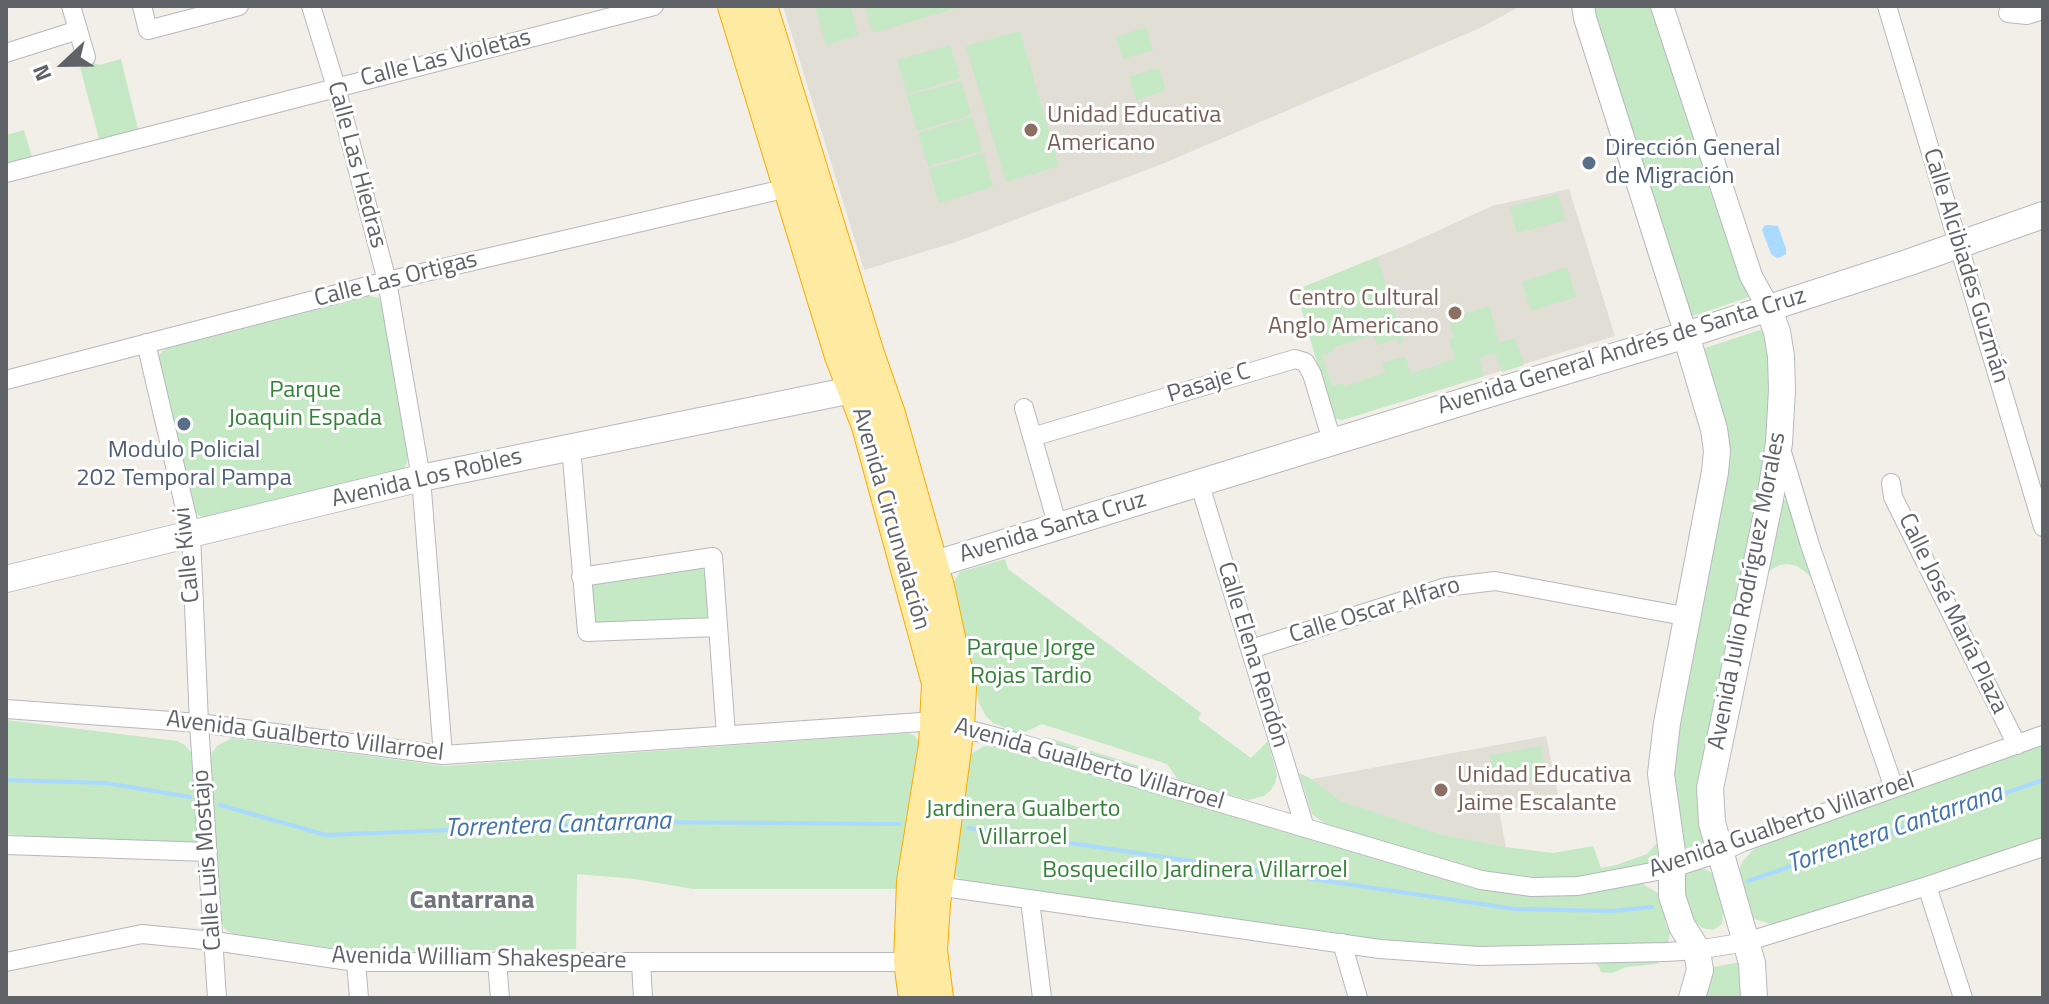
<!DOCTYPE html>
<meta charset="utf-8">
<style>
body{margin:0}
#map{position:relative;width:2049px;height:1004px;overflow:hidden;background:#f1efe8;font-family:"Titillium Web",sans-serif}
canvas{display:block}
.frame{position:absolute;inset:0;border:8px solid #5f6368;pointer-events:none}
.north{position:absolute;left:24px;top:24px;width:80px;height:80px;-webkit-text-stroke:6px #fff;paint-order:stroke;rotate:248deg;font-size:22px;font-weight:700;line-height:32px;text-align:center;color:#5f6368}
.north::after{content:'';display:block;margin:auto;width:28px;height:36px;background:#5f6368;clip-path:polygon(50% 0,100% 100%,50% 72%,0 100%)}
</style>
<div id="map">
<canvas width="2049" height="1004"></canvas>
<div class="frame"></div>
<div class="north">N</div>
</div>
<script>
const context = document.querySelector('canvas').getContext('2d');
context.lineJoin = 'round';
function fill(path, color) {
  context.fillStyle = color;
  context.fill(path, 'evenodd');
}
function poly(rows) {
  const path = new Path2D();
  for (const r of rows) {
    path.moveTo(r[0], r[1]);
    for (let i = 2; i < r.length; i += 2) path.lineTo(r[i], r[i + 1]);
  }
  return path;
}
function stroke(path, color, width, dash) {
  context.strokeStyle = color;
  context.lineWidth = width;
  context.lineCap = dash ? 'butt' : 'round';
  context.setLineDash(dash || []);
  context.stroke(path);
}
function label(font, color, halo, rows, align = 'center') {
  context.font = font + ' "Titillium Web",sans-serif';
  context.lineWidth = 6;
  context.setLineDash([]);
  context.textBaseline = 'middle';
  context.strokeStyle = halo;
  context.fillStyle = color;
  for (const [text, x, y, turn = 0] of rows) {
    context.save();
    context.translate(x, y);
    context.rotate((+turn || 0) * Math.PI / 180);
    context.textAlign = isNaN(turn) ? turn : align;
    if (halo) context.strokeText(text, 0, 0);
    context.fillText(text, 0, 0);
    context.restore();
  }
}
const education = poly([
 [783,6,1521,6,1480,28,1162,164,956,242,864,270],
 [1569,189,1615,336,1342,420,1296,290,1411,243,1492,206],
 [1546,736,1559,800,1499,811,1506,847,1440,834,1392,819,1341,801,1312,779]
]);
const green = poly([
 [815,6,850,6,858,35,826,45],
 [865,6,963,6,873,33],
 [1592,6,1654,6,1752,296,1690,317],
 [1146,27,1153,50,1123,59,1116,37],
 [1020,31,1059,166,1006,182,966,46],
 [950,45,960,78,907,94,897,60],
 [121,59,138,129,99,139,80,67,94,63,100,65],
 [1159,68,1166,90,1136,100,1129,77],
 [961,81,971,115,917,131,907,96],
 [972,117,982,151,928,166,918,133],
 [24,130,32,157,6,164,6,135],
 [983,153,993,187,939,203,929,169],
 [1558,194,1565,220,1517,233,1510,207],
 [1377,257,1404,342,1399,344,1397,338,1377,345,1373,335,1332,348,1333,351,1322,355,1332,386,1343,383,1344,386,1385,373,1383,363,1405,356,1411,374,1455,359,1449,340,1454,337,1448,319,1489,306,1499,343,1515,338,1524,365,1502,372,1495,353,1479,358,1484,376,1342,420,1333,418,1296,290],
 [1567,267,1576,297,1531,311,1522,282],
 [370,296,379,298,383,308,408,448,407,462,402,472,206,518,198,515,194,511,159,363,159,356,162,351,168,348],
 [1766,328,1772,345,1771,443,1706,842,1678,851,1670,767,1724,466,1702,349],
 [1781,499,1786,500,1789,504,1815,583,1807,573,1797,566,1787,564,1780,565,1772,569,1762,581],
 [1005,559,1008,569,1201,713,1198,719,1251,758,1268,741,1277,775,1275,783,1271,790,1264,796,1248,800,1178,780,1167,764,1042,724,1021,734,993,723,986,716,979,703,951,586,960,572],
 [709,566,711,619,591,628,588,582],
 [6,720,177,741,185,745,191,753,197,843,186,850,6,834],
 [909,733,915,736,919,742,896,889,693,889,635,879,577,874,576,949,361,952,233,934,226,930,220,922,210,765,212,753,217,746,232,738,444,766],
 [1046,737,1159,772,1162,778,1038,741],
 [2043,744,2043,838,1775,925,1754,919,1746,911,1737,873,1743,861,1751,852,1765,841],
 [984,746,1002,747,1466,883,1584,878,1541,878,1479,870,1328,826,1312,814,1299,773,1312,779,1341,801,1440,834,1506,847,1553,853,1593,846,1601,868,1616,865,1647,854,1658,842,1661,861,1648,864,1644,885,1658,893,1662,901,1666,925,1670,933,1665,956,1657,964,1626,967,1612,973,1601,972,1598,965,1586,952,1465,960,964,883,953,873,966,757],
 [1541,746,1546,777,1495,786,1490,755],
 [1699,869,1705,869,1714,874,1724,906,1722,923,1718,927,1713,930,1702,928,1687,914,1682,880,1686,874],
 [1741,962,1747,998,1702,998,1713,967]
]);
const water = poly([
 [1767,225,1778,226,1786,249,1786,254,1781,257,1777,258,1771,254,1762,230,1764,226]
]);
const stream = poly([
 [6,780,106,783,190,797],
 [220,805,326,835,649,822,899,824],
 [969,828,1515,909,1612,911,1652,907],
 [1748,881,2043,780]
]);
const minor = poly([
 [71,6,86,57],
 [142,6,148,30,239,6],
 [311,6,336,87,387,281,421,478,443,755],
 [1887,6,2043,527],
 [2008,13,2027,15,2043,10],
 [6,53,78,30],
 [6,173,654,6],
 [146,343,191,534,199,723,217,998],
 [6,380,387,281,788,188],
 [1024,408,1058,527],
 [1032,437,1295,359,1305,362,1312,374,1332,441],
 [571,447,587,632,717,627],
 [1781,449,1810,545,1894,788],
 [1199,482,1305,828],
 [1891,483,1893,497,2017,745],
 [581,577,713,557,726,735],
 [1251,649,1446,587,1495,581,1689,617],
 [6,709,199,723,443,755,936,721,1019,743,1481,880,1532,887,1578,886,1673,868,1719,853,1743,842,2043,735],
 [6,845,208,852],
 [930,885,1380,949,1479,956,1666,952,1697,950,1746,942,1927,886,2043,847],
 [1927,886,1963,998],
 [1030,900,1042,998],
 [1342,943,1358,998],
 [497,961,500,998],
 [6,962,142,934,214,941,356,962,909,962],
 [356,962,359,998],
 [641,962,643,998]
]);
const tertiary = poly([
 [1583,6,1585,18,1686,335],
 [1662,6,1751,276,1769,309]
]);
const secondary = poly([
 [1686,335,1714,429,1717,451,1715,472,1667,723,1661,774,1672,852,1672,896,1682,926,1697,950,1699,964,1700,970,1692,998],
 [913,571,1498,391,1686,335,1907,263,2043,215],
 [6,579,421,478,852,390],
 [1754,998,1752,963,1712,823,1710,788,1770,499,1779,443,1782,390,1781,356,1777,332,1769,309]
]);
const trunk = poly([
 [733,6,840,356,867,426,937,683,934,745,912,882,909,962,914,998],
 [762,6,869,354,890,414,939,587,961,688,959,727,935,904,932,950,938,998]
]);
const markers = [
 [1031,130,8,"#8d6e63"],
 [1589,163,8,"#5c6f8a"],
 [1455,313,8,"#8d6e63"],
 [184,424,8,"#5c6f8a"],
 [1441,790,8,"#8d6e63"]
];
const streetNames = [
 ["Calle Las Violetas",446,59,-14],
 ["Calle Las Hiedras",356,165,75],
 ["Calle Alcibiades Guzmán",1965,266,73],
 ["Calle Las Ortigas",396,280,-14],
 ["Avenida General Andrés de Santa Cruz",1622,352,-17],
 ["Pasaje C",1209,384,-17],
 ["Avenida Los Robles",427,479,-13],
 ["Avenida Circunvalación",890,519,74],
 ["Avenida Santa Cruz",1053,528,-17],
 ["Calle Kiwi",188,555,-96],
 ["Avenida Julio Rodríguez Morales",1748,591,-79],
 ["Calle Oscar Alfaro",1375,611,-17],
 ["Calle José María Plaza",1952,614,64],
 ["Calle Elena Rendón",1252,655,73],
 ["Avenida Gualberto Villarroel",305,737,7],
 ["Avenida Gualberto Villarroel",1089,765,16],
 ["Avenida Gualberto Villarroel",1782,826,-19],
 ["Calle Luis Mostajo",208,860,-94],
 ["Avenida William Shakespeare",479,959,1]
];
const educationNames = [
 ["Unidad Educativa",1047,116],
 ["Americano",1047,144],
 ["Centro Cultural",1439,299,"right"],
 ["Anglo Americano",1439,327,"right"],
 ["Unidad Educativa",1457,776],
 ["Jaime Escalante",1457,804]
];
const serviceNames = [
 ["Dirección General",1605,149],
 ["de Migración",1605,177],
 ["Modulo Policial",184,451,"center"],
 ["202 Temporal Pampa",184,479,"center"]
];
const parkNames = [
 ["Parque",305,391],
 ["Joaquin Espada",305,419],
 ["Parque Jorge",1031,649],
 ["Rojas Tardio",1031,677],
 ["Jardinera Gualberto",1023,810],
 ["Villarroel",1023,838],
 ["Bosquecillo Jardinera Villarroel",1195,871]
];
const waterNames = [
 ["Torrentera Cantarrana",558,826,-2],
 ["Torrentera Cantarrana",1895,830,-19]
];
const neighbourhoodNames = [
 ["Cantarrana",472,902]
];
fill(education, '#e1ded6');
fill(green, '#c5e8c5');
fill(water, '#aadaff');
stroke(stream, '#aadaff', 4);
stroke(minor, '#b5b8bc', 20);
stroke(tertiary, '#b5b8bc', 24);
stroke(secondary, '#b6babf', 28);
stroke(trunk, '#f9ab00', 32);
stroke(minor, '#fff', 18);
stroke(tertiary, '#fff', 22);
stroke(secondary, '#fff', 26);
stroke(trunk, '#feeaa1', 30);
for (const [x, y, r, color] of markers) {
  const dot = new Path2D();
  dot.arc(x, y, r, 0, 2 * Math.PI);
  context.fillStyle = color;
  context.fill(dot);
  stroke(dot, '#fff', 3);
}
label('24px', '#5f6368', '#fff', streetNames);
label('24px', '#785e54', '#fff', educationNames, 'left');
label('24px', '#4e5e75', '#fff', serviceNames, 'left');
label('24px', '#348238', '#fff', parkNames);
label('italic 26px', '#4174aa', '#fff', waterNames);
label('bold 26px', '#70757a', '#fff', neighbourhoodNames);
</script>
